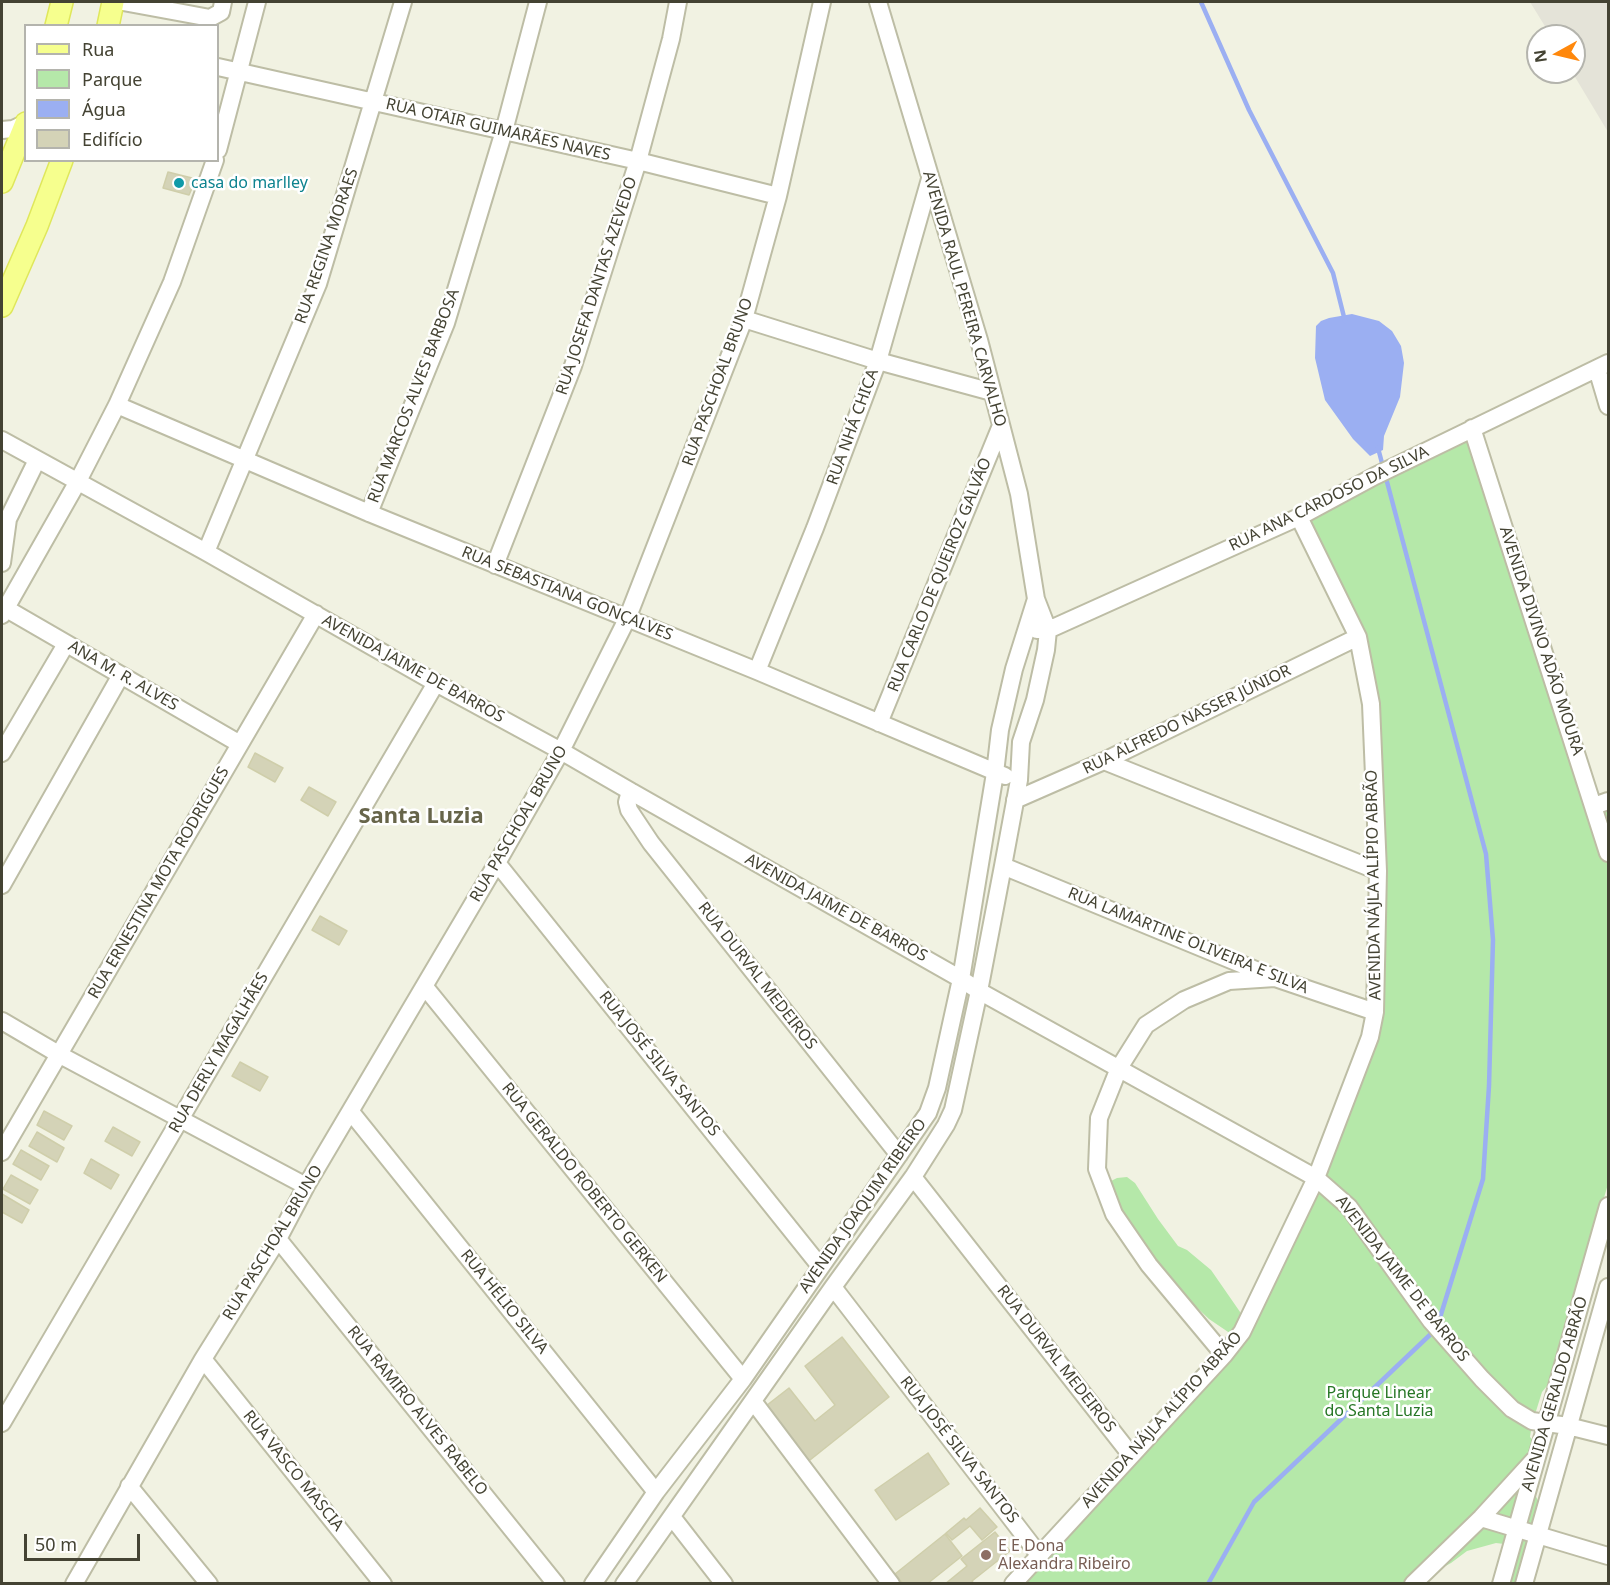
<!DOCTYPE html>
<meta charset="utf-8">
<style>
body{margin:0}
#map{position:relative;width:1610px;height:1585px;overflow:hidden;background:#f1f2e2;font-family:"Noto Sans",sans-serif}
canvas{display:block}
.frame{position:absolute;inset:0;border:3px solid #444333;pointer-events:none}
.legend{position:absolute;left:24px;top:24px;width:195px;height:138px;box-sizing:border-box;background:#fff;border:2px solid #b4b4ad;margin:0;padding:8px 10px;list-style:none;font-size:18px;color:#444333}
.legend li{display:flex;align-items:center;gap:12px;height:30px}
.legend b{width:30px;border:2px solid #b4b4ad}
.north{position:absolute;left:1526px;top:24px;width:60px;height:60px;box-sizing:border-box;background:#fff;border:2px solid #b4b4ad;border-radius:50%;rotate:262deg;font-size:16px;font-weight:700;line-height:24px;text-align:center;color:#444333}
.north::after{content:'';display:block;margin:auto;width:21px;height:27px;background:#ff880c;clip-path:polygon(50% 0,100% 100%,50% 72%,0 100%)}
.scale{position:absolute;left:24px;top:1534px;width:116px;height:27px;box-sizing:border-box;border:3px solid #444333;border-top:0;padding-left:8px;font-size:18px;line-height:21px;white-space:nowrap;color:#444333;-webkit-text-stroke:4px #fff;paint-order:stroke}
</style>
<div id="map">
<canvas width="1610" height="1585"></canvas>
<div class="frame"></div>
<ul class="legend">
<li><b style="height:8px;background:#f6ff8e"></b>Rua</li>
<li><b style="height:16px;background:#b5e8a9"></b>Parque</li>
<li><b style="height:16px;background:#9baff2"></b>Água</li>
<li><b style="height:16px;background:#d4d3b7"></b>Edifício</li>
</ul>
<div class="north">N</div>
<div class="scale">50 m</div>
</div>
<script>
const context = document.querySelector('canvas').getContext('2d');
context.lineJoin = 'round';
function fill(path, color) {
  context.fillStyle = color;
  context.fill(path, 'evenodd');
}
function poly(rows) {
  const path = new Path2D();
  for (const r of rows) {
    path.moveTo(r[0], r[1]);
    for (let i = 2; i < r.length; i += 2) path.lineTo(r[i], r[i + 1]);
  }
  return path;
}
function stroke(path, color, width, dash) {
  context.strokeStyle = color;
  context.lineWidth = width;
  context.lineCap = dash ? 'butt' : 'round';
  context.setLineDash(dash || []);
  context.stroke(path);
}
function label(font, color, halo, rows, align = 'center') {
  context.font = font + ' "Noto Sans",sans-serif';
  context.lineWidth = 5;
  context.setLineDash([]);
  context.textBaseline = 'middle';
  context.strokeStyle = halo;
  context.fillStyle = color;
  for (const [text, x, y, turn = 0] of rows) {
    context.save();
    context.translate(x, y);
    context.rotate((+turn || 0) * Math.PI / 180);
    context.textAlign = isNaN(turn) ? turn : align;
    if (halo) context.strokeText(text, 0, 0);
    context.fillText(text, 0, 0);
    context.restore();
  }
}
const industrial = poly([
 [1530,2,1608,2,1608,132,1572,72,1574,72,1574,36,1551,36]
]);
const green = poly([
 [1472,428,1597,798,1608,794,1608,1184,1559,1352,1547,1386,1542,1392,1532,1424,1530,1437,1538,1446,1532,1488,1540,1505,1533,1583,1499,1583,1504,1544,1496,1543,1467,1551,1451,1563,1414,1583,1013,1584,1237,1338,1209,1319,1172,1284,1130,1233,1109,1182,1117,1178,1127,1177,1135,1183,1158,1219,1178,1246,1187,1250,1211,1270,1247,1322,1370,1037,1378,871,1358,637,1299,517]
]);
const water = poly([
 [1352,314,1379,321,1392,331,1401,346,1404,363,1400,397,1384,436,1383,450,1370,456,1353,439,1325,400,1315,358,1316,326,1321,321,1329,318]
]);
const stream = poly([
 [1201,2,1249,110,1333,273,1345,321],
 [1378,448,1486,854,1493,940,1489,1086,1483,1179,1438,1324],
 [1208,1584,1254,1502,1434,1331]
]);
const building = poly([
 [168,172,196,179,189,195,163,188,168,172],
 [255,753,283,768,275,782,248,767,255,753],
 [309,787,336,802,328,816,301,800,309,787],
 [320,916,347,931,339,945,312,930,320,916],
 [240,1062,268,1077,260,1091,232,1076,240,1062],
 [44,1111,72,1126,64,1140,37,1125,44,1111],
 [113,1127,140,1142,132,1156,105,1141,113,1127],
 [37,1132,64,1148,57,1162,29,1146,37,1132],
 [21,1150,49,1166,41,1180,13,1164,21,1150],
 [91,1159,119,1175,111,1189,84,1173,91,1159],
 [11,1175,38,1190,30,1204,3,1189,11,1175],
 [2,1194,29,1210,22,1223,2,1212,2,1194],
 [842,1337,889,1397,805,1464,762,1409,789,1388,815,1421,835,1405,805,1366,842,1337],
 [928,1453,949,1484,896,1520,875,1490,928,1453],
 [980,1508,997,1527,982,1540,970,1526,952,1540,946,1533,964,1518,966,1520,980,1508],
 [995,1532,1010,1551,972,1581,974,1584,945,1584,967,1566,961,1559,995,1532],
 [945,1534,962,1556,927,1584,903,1584,895,1574,945,1534]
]);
const minor = poly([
 [123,2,210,18,221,12,223,2],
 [218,67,638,161,778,196],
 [2,130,13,129,26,123],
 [218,150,257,2],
 [744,319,878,361,992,392],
 [1597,369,1608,406],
 [117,405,369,513,757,671,1005,776],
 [1472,428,1608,853],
 [2,440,206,552,436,683,561,751,630,791,961,979,979,991,1316,1178,1349,1207,1431,1321,1482,1379,1512,1409,1532,1421,1568,1426,1608,1436],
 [369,513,446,323,504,131,538,2],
 [206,552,318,284,403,2],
 [2,563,8,519,37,460],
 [495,565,573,366,638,161,671,39,678,2],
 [5,608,240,744],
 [2,615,77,483,117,405,172,282,215,160],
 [1037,630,1048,630,1299,517,1375,476,1608,363],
 [757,671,815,528,878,361,930,179],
 [879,723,1000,428],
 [2,753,66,644],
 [1104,761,1378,871],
 [630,791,627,802,629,810,651,843,899,1155],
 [1015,800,1104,761,1358,637],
 [1594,806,1608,801],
 [497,863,820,1266],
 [1003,866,1275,978,1375,1012],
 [2,885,121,675],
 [425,987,743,1379],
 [2,1021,60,1055,306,1186],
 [351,1112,656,1492],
 [2,1152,316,614],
 [913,1177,1131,1455],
 [278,1239,556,1584],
 [833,1287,1040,1556],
 [1224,1355,1149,1265,1114,1214,1097,1169,1099,1118,1119,1068,1146,1025,1184,1000,1229,981,1275,978],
 [203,1359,383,1584],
 [753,1401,891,1584],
 [2,1423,436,683],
 [129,1486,209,1584],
 [672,1517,724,1584],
 [1481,1518,1608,1556],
 [74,1584,203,1359,278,1239,306,1186,497,863,561,751,627,619,744,319,778,196,822,2],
 [593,1584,656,1492,743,1379,928,1113,937,1088,961,979,995,773,1000,730,1014,669,1036,599],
 [624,1584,833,1287,913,1177,946,1125,953,1110,979,991,1003,866,1019,780,1021,742,1035,700,1046,650,1048,630,1036,599,1019,494,979,340,878,2],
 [1013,1584,1224,1355,1242,1332,1316,1178,1370,1037,1375,1012,1378,871,1371,704,1358,637,1299,517],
 [1413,1584,1481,1518,1534,1460],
 [1501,1584,1608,1206],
 [1524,1584,1608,1287]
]);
const major = poly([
 [56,26,62,2],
 [108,26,113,2],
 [2,182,26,123],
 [2,306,37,226,62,160]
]);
const markers = [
 [179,183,6,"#0f9aa8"],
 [986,1555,6,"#8d6e63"]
];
const streetNames = [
 ["RUA OTAIR GUIMARÃES NAVES",498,130,13],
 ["RUA REGINA MORAES",327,246,-71],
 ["RUA JOSEFA DANTAS AZEVEDO",597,286,-72],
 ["AVENIDA RAUL PEREIRA CARVALHO",964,299,74],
 ["RUA PASCHOAL BRUNO",718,382,-70],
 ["RUA MARCOS ALVES BARBOSA",414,396,-69],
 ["RUA NHÁ CHICA",853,427,-70],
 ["RUA ANA CARDOSO DA SILVA",1329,499,-26],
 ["RUA CARLO DE QUEIROZ GALVÃO",940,575,-68],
 ["RUA SEBASTIANA GONÇALVES",567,594,22],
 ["AVENIDA DIVINO ADÃO MOURA",1541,641,72],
 ["AVENIDA JAIME DE BARROS",413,669,29],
 ["ANA M. R. ALVES",123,676,30],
 ["RUA ALFREDO NASSER JÚNIOR",1187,720,-26],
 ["RUA PASCHOAL BRUNO",519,824,-60],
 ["RUA ERNESTINA MOTA RODRIGUES",159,883,-60],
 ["AVENIDA NÁJLA ALÍPIO ABRÃO",1374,885,-91],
 ["AVENIDA JAIME DE BARROS",836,908,29],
 ["RUA LAMARTINE OLIVEIRA E SILVA",1188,941,22],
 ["RUA DURVAL MEDEIROS",757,976,52],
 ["RUA DERLY MAGALHÃES",219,1053,-60],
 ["RUA JOSÉ SILVA SANTOS",659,1064,51],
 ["RUA GERALDO ROBERTO GERKEN",584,1183,51],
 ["AVENIDA JOAQUIM RIBEIRO",863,1206,-55],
 ["RUA PASCHOAL BRUNO",273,1243,-59],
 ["AVENIDA JAIME DE BARROS",1402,1279,52],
 ["RUA HÉLIO SILVA",504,1302,51],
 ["RUA DURVAL MEDEIROS",1056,1359,52],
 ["AVENIDA GERALDO ABRÃO",1555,1394,-74],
 ["RUA RAMIRO ALVES RABELO",417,1411,51],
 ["AVENIDA NÁJLA ALÍPIO ABRÃO",1162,1420,-48],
 ["RUA JOSÉ SILVA SANTOS",959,1450,52],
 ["RUA VASCO MASCIA",293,1471,51]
];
const cultureNames = [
 ["casa do marlley",191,183]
];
const parkNames = [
 ["Parque Linear",1379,1393],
 ["do Santa Luzia",1379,1411]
];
const educationNames = [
 ["E E Dona",998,1546],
 ["Alexandra Ribeiro",998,1564]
];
const districtNames = [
 ["Santa Luzia",421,817]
];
fill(industrial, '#e4e3d8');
fill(green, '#b5e8a9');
fill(water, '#9baff2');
stroke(stream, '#9baff2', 4.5);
fill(building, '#d4d3b7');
stroke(building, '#cfceaa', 1.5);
stroke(minor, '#bdbda5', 20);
stroke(major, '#dfe75b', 24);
stroke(minor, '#fff', 16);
stroke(major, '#f6ff8e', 21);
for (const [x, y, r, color] of markers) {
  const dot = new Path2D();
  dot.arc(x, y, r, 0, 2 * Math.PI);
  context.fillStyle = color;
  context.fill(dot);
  stroke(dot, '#fff', 2);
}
label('16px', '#444333', '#fff', streetNames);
label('16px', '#0d838f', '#fff', cultureNames, 'left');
label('16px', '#267625', '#fff', parkNames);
label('16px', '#785e54', '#fff', educationNames, 'left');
label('bold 22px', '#67654a', '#fff', districtNames);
</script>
